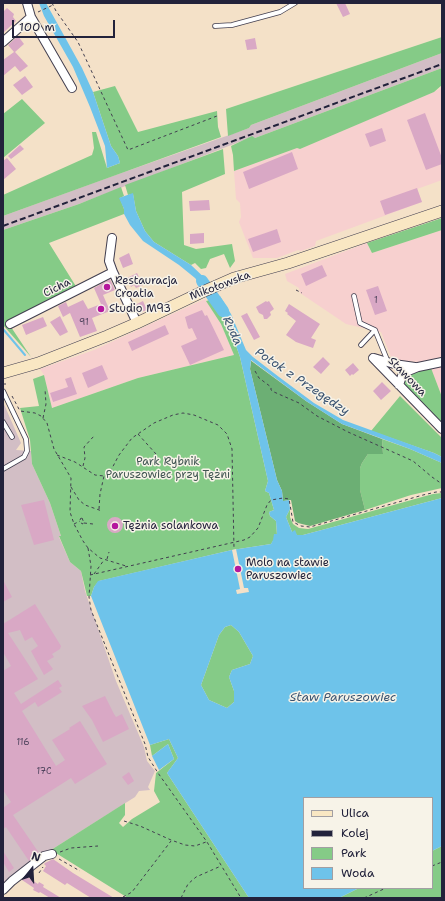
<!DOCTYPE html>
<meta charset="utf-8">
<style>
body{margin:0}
#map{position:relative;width:445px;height:901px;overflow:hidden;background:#f4e1c8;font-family:"Shantell Sans",sans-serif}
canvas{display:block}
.frame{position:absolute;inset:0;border:4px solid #22223b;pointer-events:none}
.legend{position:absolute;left:303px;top:797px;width:130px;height:92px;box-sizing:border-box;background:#f7f3e8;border:1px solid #a29fa3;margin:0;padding:5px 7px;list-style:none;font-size:12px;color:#22223b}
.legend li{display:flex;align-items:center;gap:8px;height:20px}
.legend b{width:20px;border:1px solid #a29fa3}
.north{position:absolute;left:12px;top:849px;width:40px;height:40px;-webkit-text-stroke:3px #f7f3e8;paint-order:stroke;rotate:18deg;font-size:11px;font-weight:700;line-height:16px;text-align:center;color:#22223b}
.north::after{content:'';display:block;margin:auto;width:14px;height:18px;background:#22223b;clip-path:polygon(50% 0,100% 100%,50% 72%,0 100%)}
.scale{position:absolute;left:12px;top:20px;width:103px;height:18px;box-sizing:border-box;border:2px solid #22223b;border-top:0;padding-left:5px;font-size:12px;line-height:14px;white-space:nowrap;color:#22223b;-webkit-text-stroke:3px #f7f3e8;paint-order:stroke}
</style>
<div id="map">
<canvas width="445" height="901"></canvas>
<div class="frame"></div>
<ul class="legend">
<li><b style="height:5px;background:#f9e7c3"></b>Ulica</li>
<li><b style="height:5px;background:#22223b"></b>Kolej</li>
<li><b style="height:11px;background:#85cb87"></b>Park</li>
<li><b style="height:11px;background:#6ec3ea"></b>Woda</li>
</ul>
<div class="north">N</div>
<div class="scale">100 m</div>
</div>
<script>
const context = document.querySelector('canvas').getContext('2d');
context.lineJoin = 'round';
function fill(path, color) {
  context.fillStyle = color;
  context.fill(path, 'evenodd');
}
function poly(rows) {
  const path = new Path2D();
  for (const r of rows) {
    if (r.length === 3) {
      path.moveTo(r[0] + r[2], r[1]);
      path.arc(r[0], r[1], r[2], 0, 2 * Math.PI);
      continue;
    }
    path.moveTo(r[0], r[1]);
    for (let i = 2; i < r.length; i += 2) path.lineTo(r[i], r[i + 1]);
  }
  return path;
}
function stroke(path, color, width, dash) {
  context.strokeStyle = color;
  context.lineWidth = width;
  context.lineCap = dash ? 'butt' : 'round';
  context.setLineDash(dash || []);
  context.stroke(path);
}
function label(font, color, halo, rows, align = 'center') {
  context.font = font + ' "Shantell Sans",sans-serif';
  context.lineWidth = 3;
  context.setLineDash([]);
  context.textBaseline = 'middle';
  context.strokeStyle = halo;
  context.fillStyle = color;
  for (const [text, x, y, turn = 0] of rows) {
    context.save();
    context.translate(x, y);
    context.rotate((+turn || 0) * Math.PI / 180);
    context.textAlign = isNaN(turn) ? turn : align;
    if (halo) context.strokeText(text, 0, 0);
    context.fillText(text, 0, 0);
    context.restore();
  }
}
const built = poly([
 [442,88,442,180,417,189,422,202,316,241,315,246,301,251,298,250,277,258,253,258,239,222,241,217,240,203,236,199,234,171,297,148,300,149],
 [442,230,442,357,419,362,395,360,391,357,381,332,346,324,300,293,299,288,287,281,285,274,367,243,372,253],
 [205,299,221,324,234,355,138,378,52,408,44,375,40,369,94,350],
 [442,366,442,397,431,368]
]);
const industrial = poly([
 [442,53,442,68,255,138,252,137,79,204,3,230,3,216,113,176,249,128,251,125],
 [3,402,21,443,16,450,31,451,32,464,50,503,61,536,59,537,70,562,81,571,85,591,116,681,144,747,147,761,155,771,148,787,150,790,139,791,135,797,51,850,3,884]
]);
const green = poly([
 [442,37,442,53,251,125,249,128,228,136,226,109],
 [442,68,442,85,434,92,300,149,297,148,234,171,233,155,231,146,252,136,255,138],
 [115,86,138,132,217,111,218,127,221,137,3,216,3,195,92,155,94,148,92,132,96,132,107,168,120,163,118,156,111,146,93,92],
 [22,99,45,123,3,158,3,114],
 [223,149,225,174,182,192,184,245,196,249,232,244,235,261,230,268,224,254,210,259,206,268,201,269,195,263,191,265,154,242,145,231,136,211,133,194,128,195,125,185],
 [121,187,124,196,120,198,124,209,124,214,49,243,77,288,11,327,31,357,3,325,3,230,79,204],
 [442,218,442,230,372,253,367,243],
 [213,299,234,340,240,357,268,481,265,491,269,493,274,510,269,512,270,516,276,521,277,535,271,544,232,550,99,581,94,587,91,596,87,596,81,571,70,562,59,536,61,536,50,503,32,464,30,440,20,408,39,406,33,379,44,375,52,408,138,378,234,355,221,324,206,301],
 [431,368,442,397,442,424,405,385,404,381,408,374],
 [400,396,442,438,442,457,434,453,371,431],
 [382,439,410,449,442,463,442,488,411,495,365,510,360,490,360,468,362,463,368,454,383,453],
 [442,493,442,498,303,535,297,535,292,532,286,517,290,509,290,517,293,524,299,528,308,529,422,497,433,494],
 [231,625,239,632,253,656,250,664,232,670,229,677,234,691,234,702,227,708,209,700,201,685,219,635,225,627],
 [169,739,178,758,167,773,249,898,128,898,51,850,125,803,125,815,119,823,123,827,132,819,160,802,154,791,156,773,174,759,168,744,152,756,150,745],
 [442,846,442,898,339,898,359,888,432,888,432,851]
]);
const forest = poly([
 [250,360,306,401,342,424,382,439,383,454,368,454,362,463,360,468,360,490,365,510,310,526,298,523,295,521,291,500,283,501,282,491,277,480,250,369,251,362]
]);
const water = poly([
 [39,3,46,3,82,68,93,92,111,146,118,156,120,163,107,168,105,146,90,107,73,67,44,16],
 [133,193,136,211,145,231,154,242,191,265,211,284,203,287,195,278,179,265,143,241,130,225,124,214,124,209,119,198],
 [220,296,231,314,246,350,253,357,279,377,314,403,343,420,434,453,442,457,442,463,410,449,342,424,306,401,251,360,250,369,277,480,282,491,283,501,289,500,290,509,286,517,292,532,295,530,297,535,303,535,442,498,442,846,432,851,432,798,304,798,304,888,359,888,339,898,249,898,167,773,178,758,169,739,150,745,91,596,94,587,98,581,232,550,271,544,273,540,274,534,277,534,276,521,270,516,269,512,274,510,269,493,265,491,268,481,240,357,234,340,213,299],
 [231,625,239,632,253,656,250,664,232,670,229,677,234,691,234,702,227,708,209,700,201,685,219,635,225,627],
 [168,744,174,759,159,770,152,756]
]);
const pier = poly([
 [236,549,244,588,248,588,249,592,237,594,236,590,240,589,232,550]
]);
const stream = poly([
 [3,329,25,355]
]);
const river = poly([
 [202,281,223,311]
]);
const building = poly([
 [336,3,345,3,350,14,343,17],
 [7,8,14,14,13,17,16,21,3,33,3,12],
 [18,36,24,44,15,52,28,66,20,72,15,66,3,76,3,60,14,52,8,45],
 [255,38,257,49,247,50,245,40],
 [25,76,33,87,22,95,13,85],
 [425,113,442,158,442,164,426,170,407,120],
 [382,128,386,141,370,147,365,134],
 [20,145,24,149,11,159,8,156],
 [292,152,298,169,249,189,243,172],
 [7,158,16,169,3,180,3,161],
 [417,188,422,202,385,215,380,201],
 [209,200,210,210,190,211,189,201],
 [277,229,281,242,253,252,248,239],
 [204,233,204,243,190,244,190,234],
 [129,253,133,264,123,268,119,258],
 [322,265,327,276,306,286,301,274],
 [137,273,143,285,136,288,134,285,131,287,127,278],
 [110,279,115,290,103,295,110,311,92,318,97,331,80,337,70,313,63,317,58,306,66,302,68,307,83,300,88,309,101,304,94,288],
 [378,286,387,311,375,315,366,290],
 [143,301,147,310,138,313,135,305],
 [266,301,267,302,269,301,274,309,270,312,271,315,267,319,264,319,263,315,259,313,256,307],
 [289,304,320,324,311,338,316,340,313,348,296,342,286,335,296,321,287,314,288,313,285,311],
 [202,310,205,316,207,315,224,350,190,365,181,346,197,339,192,328,189,329,188,328,185,317],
 [247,313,260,337,254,340,241,316],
 [60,316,68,332,60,336,50,322],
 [43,317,47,326,26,335,22,325],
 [165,325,169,334,132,351,128,342],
 [323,357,330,364,321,374,313,367],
 [353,363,359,370,353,375,352,374,350,376,345,370],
 [102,365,108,379,88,388,82,373],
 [71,377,77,394,53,402,50,393,68,387,65,379],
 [382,382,391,391,381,400,373,391],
 [44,500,54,540,34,545,21,505],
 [115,525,8],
 [3,580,12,597,3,602],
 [35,604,61,646,60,649,52,654,54,657,47,661,53,669,44,675,31,651,38,646,32,637,25,641,20,630,8,633,38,679,14,693,21,704,58,680,62,686,59,688,62,692,38,707,35,702,22,711,56,766,65,760,52,740,70,729,69,728,80,721,107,764,75,784,71,778,13,815,39,853,29,861,6,827,3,829,3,808,11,802,3,790,3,671,11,666,3,652,3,624],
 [105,696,114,714,116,717,122,714,129,729,103,742,92,720,82,706],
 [129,772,134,781,128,785,122,777],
 [3,851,14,868,9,872,3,862],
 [53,859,73,873,114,898,91,898,67,883,65,885,43,871,46,866,44,864,45,863],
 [27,877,38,884,39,882,44,885,43,887,61,898,50,898,40,892,39,893,33,890,34,888,22,880]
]);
const path = poly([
 [52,3,56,11,78,42,128,150,217,116],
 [38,12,53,5],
 [296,290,302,293],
 [255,371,259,378,271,387,271,390,274,392,299,403,317,416,348,432,413,461,432,477,442,484],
 [3,384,6,384,7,386],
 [12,396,20,411,35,413,41,416,47,423,54,449,71,478,70,512,74,524,83,541,88,548,100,558,126,566],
 [43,418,46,404,45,389],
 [138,434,156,454],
 [57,455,75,462,95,475,104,476,110,472,119,455,132,438,154,423,173,415,183,413,194,415,218,425,227,434,232,449,234,549],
 [83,466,85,458,84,447,94,436],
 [71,487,79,500,85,505,102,511],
 [99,509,100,494,104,476],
 [82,518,84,523,82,524,80,519,82,518],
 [84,523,93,524],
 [74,524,80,521],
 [88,548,91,566,89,597,91,610,145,744,148,757,158,773,207,842,241,898],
 [107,559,109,552],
 [94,574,104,560],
 [90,575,244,540,250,537,258,528,267,505,271,500,283,498,289,499,293,522,301,526,310,527,423,495,436,492,442,492],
 [124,821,140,826,171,840,185,845,195,846,206,842],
 [60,852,71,848,98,846],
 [59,859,80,871],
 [432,866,442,862],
 [39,873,43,867],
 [123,897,132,892,171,841],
 [181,898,188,884,196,877,221,866],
 [364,898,386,888]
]);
const lane = poly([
 [215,26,232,25,280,12,295,3],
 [354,296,360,323,375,330,361,345],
 [375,330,388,362],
 [3,391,26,439,27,451,24,457,3,469],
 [3,422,12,437]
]);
const street = poly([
 [27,3,31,17,72,88],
 [3,42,31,17],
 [112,238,109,261,113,272],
 [10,324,113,272,137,323],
 [373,358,442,429],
 [374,358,394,364,415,367],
 [399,385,402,376,406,372,418,367,442,362],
 [3,890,12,881,44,856,52,854]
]);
const secondary = poly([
 [3,373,38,363,107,336,137,323,200,293,234,278,288,263,442,211]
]);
const rail = poly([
 [3,226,442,64]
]);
const markers = [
 [107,287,4,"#b5179e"],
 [101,309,4,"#b5179e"],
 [115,526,4,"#b5179e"],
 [238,569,4,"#b5179e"]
];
const numberNames = [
 ["1",376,301],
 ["91",84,323],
 ["116",23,743],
 ["17C",44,772]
];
const poiNames = [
 ["Restauracja",115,281],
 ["Croatia",115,294],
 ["Studio M93",109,309],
 ["Tężnia solankowa",123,526],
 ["Molo na stawie",246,563],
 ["Paruszowiec",246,576]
];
const streetNames = [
 ["Mikołowska",220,286,-21],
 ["Cicha",57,288,-27],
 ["Stawowa",407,377,46]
];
const parkNames = [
 ["Park Rybnik",168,462],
 ["Paruszowiec przy Tężni",168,475]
];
const waterNames = [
 ["Ruda",232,331,65],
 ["Potok z Przegędzy",302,382,34],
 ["Staw Paruszowiec",343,698]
];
fill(built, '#f7d0cf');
fill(industrial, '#d2bec5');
fill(green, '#85cb87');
fill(forest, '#6caf74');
fill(water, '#6ec3ea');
fill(pier, '#f4e1c8');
stroke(stream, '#6ec3ea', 2);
stroke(river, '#6ec3ea', 12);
fill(building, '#d9a8c5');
stroke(lane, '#423f50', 5.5);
stroke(street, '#423f50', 10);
stroke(secondary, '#423f50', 12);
stroke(path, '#423f50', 1, [3, 3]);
stroke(lane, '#fff', 4);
stroke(street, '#fff', 8);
stroke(secondary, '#f9e7c3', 11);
stroke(rail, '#22223b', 2, [6, 3]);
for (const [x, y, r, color] of markers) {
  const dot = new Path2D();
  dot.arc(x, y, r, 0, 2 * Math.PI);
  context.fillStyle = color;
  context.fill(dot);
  stroke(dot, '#f7f3e8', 1.5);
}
label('9px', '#50445e', null, numberNames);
label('11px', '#22223b', '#f7f3e8', poiNames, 'left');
label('11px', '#22223b', '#f7f3e8', streetNames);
label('11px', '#405552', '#f7f3e8', parkNames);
label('italic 12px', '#395270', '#f7f3e8', waterNames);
</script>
